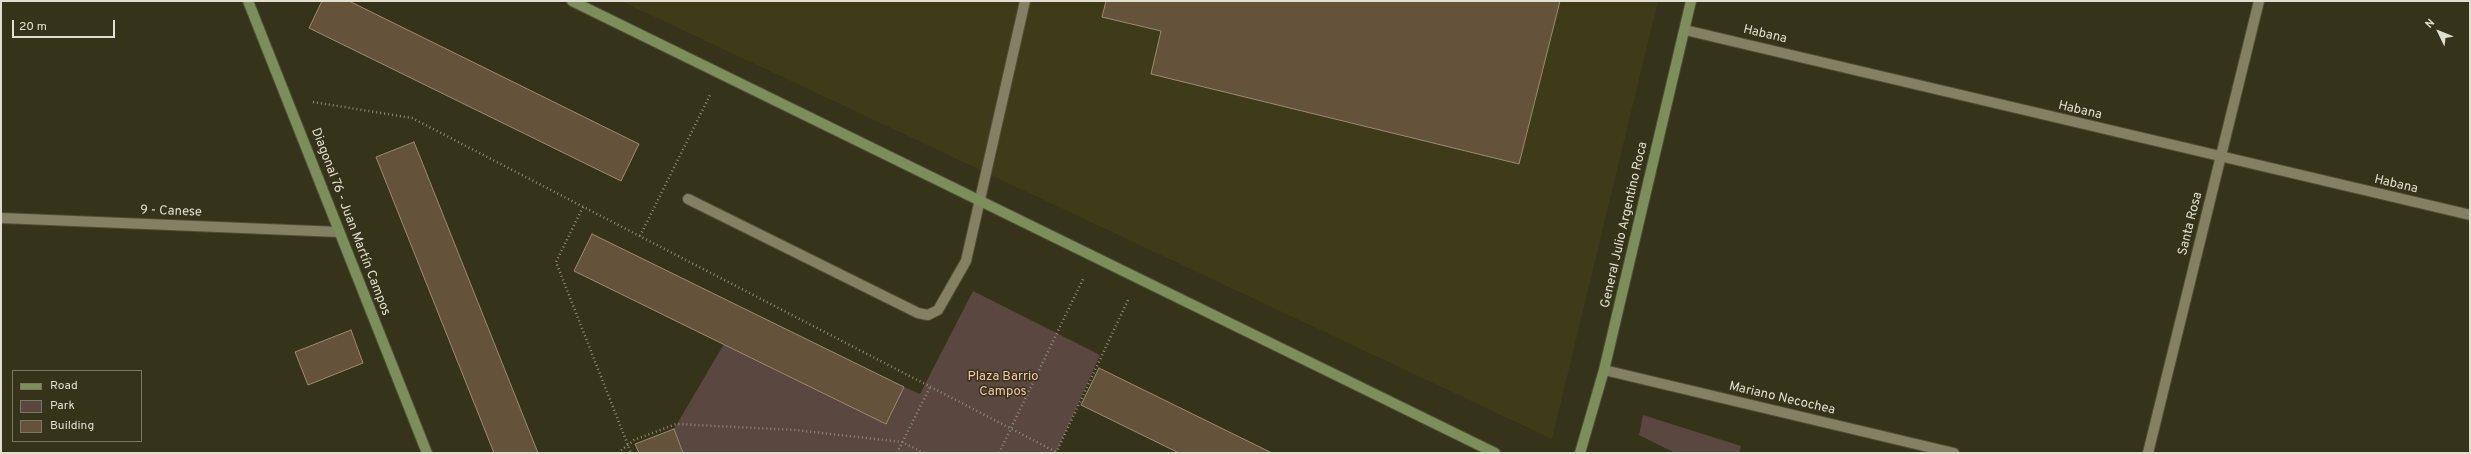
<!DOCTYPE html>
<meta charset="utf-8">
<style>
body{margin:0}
#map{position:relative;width:2471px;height:454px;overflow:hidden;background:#353319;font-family:Overpass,sans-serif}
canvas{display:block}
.frame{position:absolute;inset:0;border:2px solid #e0dfd0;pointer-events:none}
.legend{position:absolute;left:12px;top:370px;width:130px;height:72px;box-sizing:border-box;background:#353319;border:1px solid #797862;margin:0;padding:5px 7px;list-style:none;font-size:12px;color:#e0dfd0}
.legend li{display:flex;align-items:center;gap:8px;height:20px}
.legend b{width:20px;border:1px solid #797862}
.north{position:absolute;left:2419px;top:12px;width:40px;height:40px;-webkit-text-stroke:3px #353319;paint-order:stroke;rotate:313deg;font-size:11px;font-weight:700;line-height:16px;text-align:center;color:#e0dfd0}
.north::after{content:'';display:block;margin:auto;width:14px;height:18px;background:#e0dfd0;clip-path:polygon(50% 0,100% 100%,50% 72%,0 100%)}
.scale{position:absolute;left:12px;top:20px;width:103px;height:18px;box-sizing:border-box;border:2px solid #e0dfd0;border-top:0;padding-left:5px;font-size:12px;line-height:14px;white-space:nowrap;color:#e0dfd0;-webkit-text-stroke:3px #353319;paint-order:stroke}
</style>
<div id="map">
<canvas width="2471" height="454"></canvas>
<div class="frame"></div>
<ul class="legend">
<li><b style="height:5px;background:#7c8e5a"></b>Road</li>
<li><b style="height:11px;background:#5a4740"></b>Park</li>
<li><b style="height:11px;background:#65523b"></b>Building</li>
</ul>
<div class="north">N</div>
<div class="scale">20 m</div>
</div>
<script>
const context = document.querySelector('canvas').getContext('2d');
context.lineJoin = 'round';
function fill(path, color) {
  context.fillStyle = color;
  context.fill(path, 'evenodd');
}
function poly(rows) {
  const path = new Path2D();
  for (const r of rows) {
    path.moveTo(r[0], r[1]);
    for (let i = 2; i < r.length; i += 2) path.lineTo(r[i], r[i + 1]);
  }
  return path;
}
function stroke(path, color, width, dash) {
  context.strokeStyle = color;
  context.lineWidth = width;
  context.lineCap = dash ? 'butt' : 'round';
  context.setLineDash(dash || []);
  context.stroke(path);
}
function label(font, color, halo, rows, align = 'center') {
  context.font = font + ' Overpass,sans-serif';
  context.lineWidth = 3;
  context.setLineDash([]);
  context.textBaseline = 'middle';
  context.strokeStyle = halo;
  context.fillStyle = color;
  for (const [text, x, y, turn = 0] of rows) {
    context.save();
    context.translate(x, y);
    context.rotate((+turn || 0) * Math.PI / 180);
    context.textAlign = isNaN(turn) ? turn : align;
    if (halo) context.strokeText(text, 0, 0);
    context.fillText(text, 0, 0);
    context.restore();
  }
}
const built = poly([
 [621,1,1658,1,1552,439]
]);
const green = poly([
 [973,291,1100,355,1056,453,683,453,674,429,724,344,886,424,904,387,920,394],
 [1643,415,1741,446,1739,453,1675,453,1639,435]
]);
const building = poly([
 [322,1,349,1,639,144,621,181,309,28,322,1],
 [1106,1,1560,1,1519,164,1151,74,1161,31,1102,17,1106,1],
 [414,142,538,453,494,453,376,157,414,142],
 [592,234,904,387,886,424,574,271,592,234],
 [351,330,363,363,308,385,295,352,351,330],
 [1099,368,1272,453,1179,453,1081,405,1099,368],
 [674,429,683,453,639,453,635,444,674,429]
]);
const path = poly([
 [313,102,412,118,1058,453],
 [583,207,556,262,631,453],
 [640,236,710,95],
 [618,453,634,440,676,424,795,430,902,442,924,453],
 [897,453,930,387],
 [999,453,1084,277],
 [1056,453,1128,300]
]);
const lane = poly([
 [688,199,918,313,928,315,938,310,966,261,1025,1]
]);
const street = poly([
 [1685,30,2470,215],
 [1,218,339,232],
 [1604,370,1954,453],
 [2148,453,2259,1]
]);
const secondary = poly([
 [248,1,427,453],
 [572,1,1495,453],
 [1580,453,1604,370,1691,1]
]);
const streetNames = [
 ["Habana",1765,35,13],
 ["Habana",2080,111,13],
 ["Habana",2396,185,13],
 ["9 - Canese",171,212,2],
 ["Diagonal 76 - Juan Martín Campos",350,222,69],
 ["Santa Rosa",2191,224,-76],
 ["General Julio Argentino Roca",1625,225,-77],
 ["Mariano Necochea",1782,399,13]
];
const parkNames = [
 ["Plaza Barrio",1003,377],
 ["Campos",1003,392]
];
fill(built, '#3e3b19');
fill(green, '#5a4740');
fill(building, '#65523b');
stroke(building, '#9d8a72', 1);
stroke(lane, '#504e38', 12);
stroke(street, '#504e38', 12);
stroke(secondary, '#504e38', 12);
stroke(path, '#8d8c78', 2.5, [1, 3]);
stroke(lane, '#838064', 10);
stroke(street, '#838064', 10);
stroke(secondary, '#7c8e5a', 10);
label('13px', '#e0dfd0', '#353319', streetNames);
label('13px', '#fdc3ae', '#353319', parkNames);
</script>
